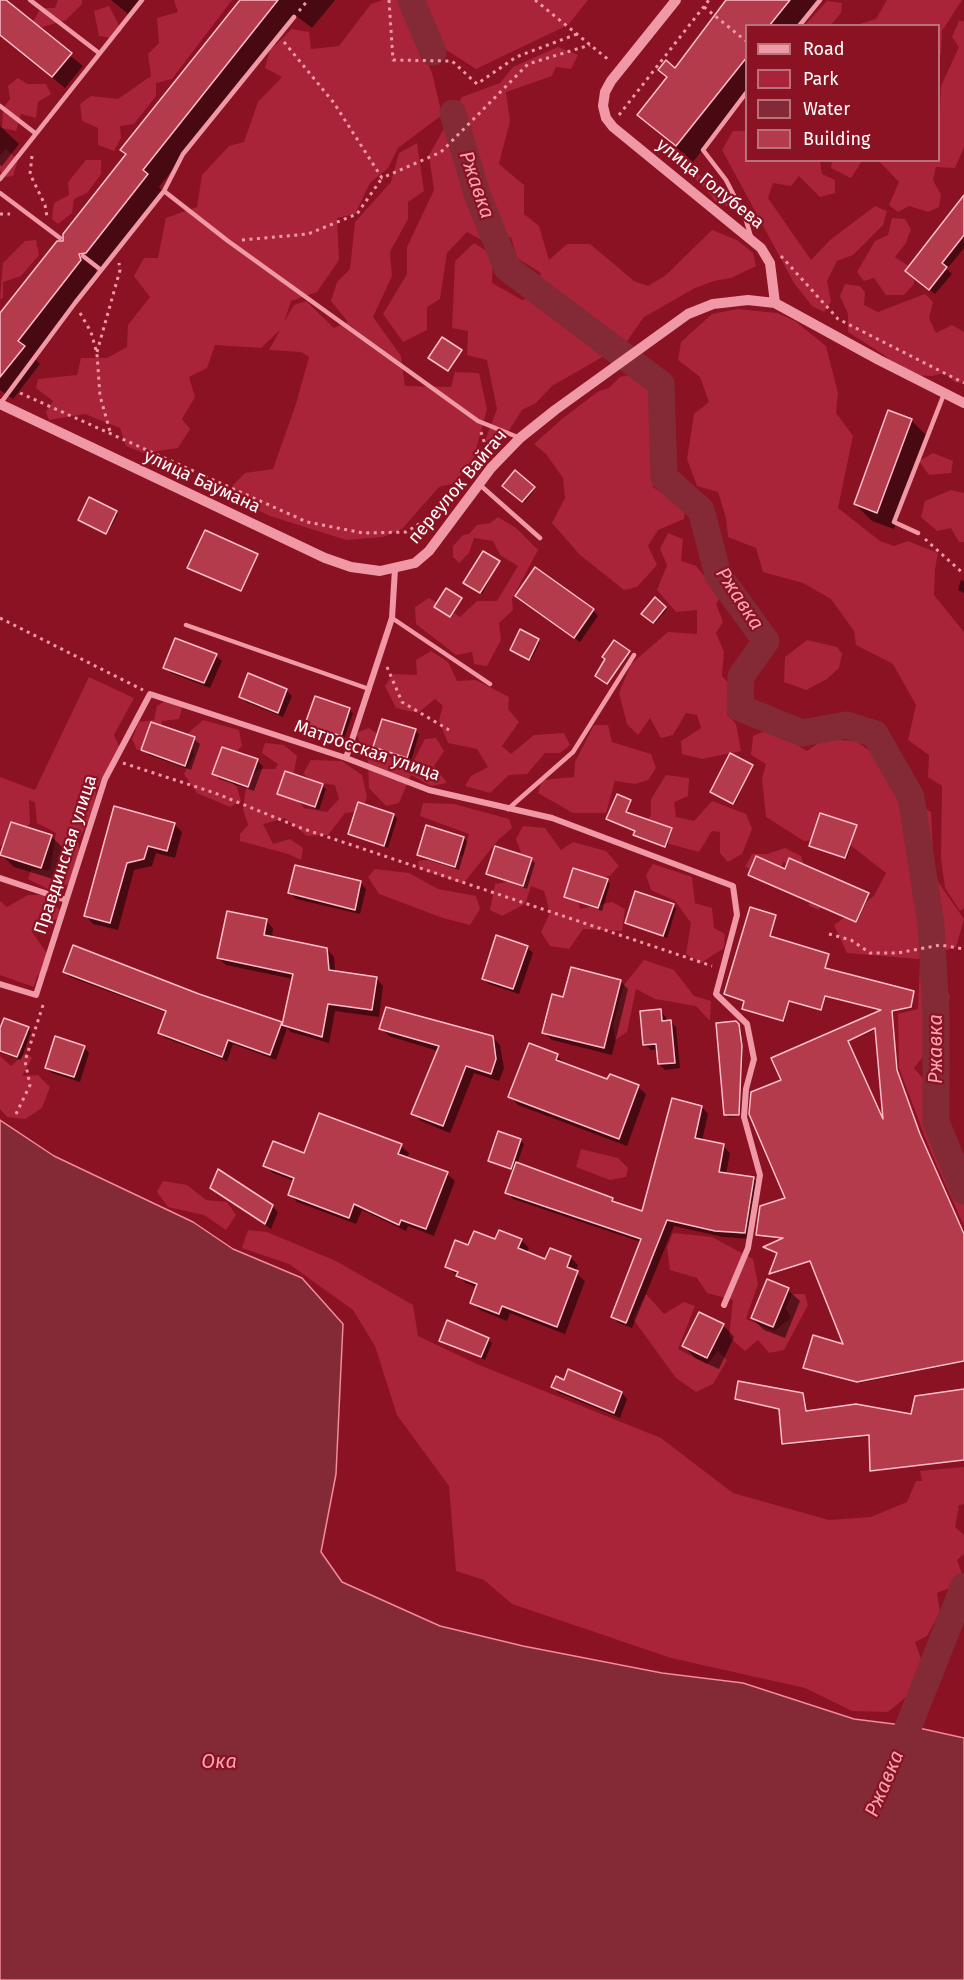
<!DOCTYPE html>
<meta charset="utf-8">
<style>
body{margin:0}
#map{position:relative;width:964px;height:1980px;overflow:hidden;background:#8a1223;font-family:"Fira Sans",sans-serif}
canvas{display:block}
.legend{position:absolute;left:745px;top:24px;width:195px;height:138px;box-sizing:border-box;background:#8a1223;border:2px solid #b9717b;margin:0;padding:8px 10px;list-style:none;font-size:18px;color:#fff}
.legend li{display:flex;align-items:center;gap:12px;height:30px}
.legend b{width:30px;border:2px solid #b9717b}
</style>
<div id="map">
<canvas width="964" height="1980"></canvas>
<ul class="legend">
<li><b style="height:8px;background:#f198a6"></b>Road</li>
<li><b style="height:16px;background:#a92438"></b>Park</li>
<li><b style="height:16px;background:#832a36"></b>Water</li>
<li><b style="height:16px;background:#b33b4c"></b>Building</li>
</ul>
</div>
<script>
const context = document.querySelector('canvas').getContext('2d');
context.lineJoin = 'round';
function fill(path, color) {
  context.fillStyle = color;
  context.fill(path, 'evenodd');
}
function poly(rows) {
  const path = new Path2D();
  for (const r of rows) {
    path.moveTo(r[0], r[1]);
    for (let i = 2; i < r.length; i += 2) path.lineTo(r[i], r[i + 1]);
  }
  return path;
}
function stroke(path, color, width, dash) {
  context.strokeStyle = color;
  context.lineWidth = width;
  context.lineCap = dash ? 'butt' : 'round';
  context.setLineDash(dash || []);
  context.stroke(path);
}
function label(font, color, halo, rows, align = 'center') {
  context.font = font + ' "Fira Sans",sans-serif';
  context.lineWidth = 4.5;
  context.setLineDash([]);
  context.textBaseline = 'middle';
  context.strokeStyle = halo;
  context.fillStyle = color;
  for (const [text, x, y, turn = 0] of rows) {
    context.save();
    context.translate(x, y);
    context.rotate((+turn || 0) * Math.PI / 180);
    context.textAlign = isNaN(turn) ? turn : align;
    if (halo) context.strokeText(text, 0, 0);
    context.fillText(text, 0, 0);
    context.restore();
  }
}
const green = poly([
 [58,0,82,0,82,4,66,20,43,27,32,23,41,8,55,8],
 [174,0,232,0,172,79,156,83,156,96,134,124,120,126,121,138,114,151,98,145,98,128,82,121,80,104,91,96,118,99,151,76,148,54,159,43,157,18,178,12],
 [383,0,402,0,432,73,442,115,398,148,388,168,370,183,355,214,337,218,339,260,317,292,291,301,284,322,294,305,306,301,334,328,348,322,331,301,337,282,350,269,355,222,391,182,399,153,417,143,424,191,408,202,408,219,390,252,392,276,373,317,401,356,405,386,451,387,455,372,479,373,487,409,474,457,455,483,439,487,402,529,383,537,346,540,270,516,230,497,233,485,245,473,273,469,296,404,309,357,301,352,269,350,280,330,261,348,215,345,207,368,189,377,195,397,182,419,190,429,178,448,144,453,126,446,120,428,85,414,49,420,46,412,53,401,36,388,38,379,77,375,81,358,107,358,127,347,128,325,150,297,134,276,144,258,158,258,166,218,197,207,202,175,229,146,244,142,258,102,282,77,265,68,270,50,292,29,309,32,311,49,339,46,371,4],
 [420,0,588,0,568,25,476,69,440,46],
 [887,0,962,0,942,31,941,54,939,56,938,26,856,25,876,19],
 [827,1,842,3,841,13,831,25,805,25],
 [109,6,122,31,112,38,99,36,94,11],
 [959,21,964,21,964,147,955,168,936,167,933,180,941,195,939,207,928,212,909,206,898,212,889,205,899,182,879,161,938,160,941,86,959,47,952,37],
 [558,47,578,55,571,69,556,67,552,76,506,92,510,121,499,164,524,185,524,214,539,226,549,260,567,244,590,244,634,281,648,286,666,275,712,230,737,240,753,253,756,266,731,278,714,281,695,288,644,317,625,344,552,386,536,403,522,410,505,437,485,441,497,409,487,360,467,355,468,331,452,328,455,261,474,243,493,255,492,283,522,300,535,296,541,273,517,258,511,237,487,243,467,232,447,253,440,299,427,307,427,330,403,342,383,314,407,274,407,247,434,190,429,155,462,97,500,83,513,67],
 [18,78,27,84,46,84,51,94,38,102,36,118,21,114,16,131,2,128,3,108,10,99,8,86],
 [733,131,746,131,746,160,820,161,822,174,835,180,835,193,820,197,799,176,791,186,773,183,768,198,811,260,830,240,875,206,887,211,883,225,853,255,837,261,827,281,831,302,824,312,812,306,794,283,722,150],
 [6,149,18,160,13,176,5,177,0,171,0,155],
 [684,152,698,174,727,193,729,207,715,201,703,186,672,159],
 [86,160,101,160,101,174,87,193,74,199,72,213,58,224,52,219,54,203,69,195,68,182],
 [832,161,832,160,862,161,851,178,831,168],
 [892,218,905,219,911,229,906,243,895,257,915,270,914,284,904,295,886,295,874,278,864,281,857,272,875,241,888,235],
 [36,240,39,255,21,276,3,282,3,298,0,299,3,263,25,241],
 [845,284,860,286,865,292,864,305,878,312,925,294,933,302,929,318,936,333,952,325,964,332,964,382,956,383,944,373,932,376,905,375,884,355,848,332,848,314,840,296],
 [738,309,777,313,795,321,826,346,838,393,836,413,853,436,838,508,880,541,894,546,908,541,938,553,935,569,934,595,964,632,964,908,960,911,945,888,941,859,942,786,928,777,929,755,908,740,916,705,893,664,856,645,854,631,831,599,803,583,763,572,756,548,728,537,726,518,718,492,697,486,687,459,694,414,709,402,700,377,678,360,681,342,712,314],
 [649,370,661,379,653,398,667,403,674,413,669,433,657,439,650,454,653,487,685,508,684,519,658,530,648,546,657,565,637,587,624,590,580,555,552,523,565,498,563,478,546,454,534,444,563,418,599,391,609,388,620,377],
 [933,453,953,461,951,473,929,475,919,461],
 [951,490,964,493,964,542,959,542,951,528,937,531,921,517,925,501],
 [498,517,516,528,538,550,512,599,513,610,499,623,501,640,487,666,474,664,472,652,456,655,416,624,415,607,429,598,460,617,477,601,497,601,518,566,500,555,493,541,474,538,469,553,459,563,453,557,453,546,463,535,469,534,477,525,490,523],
 [668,533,683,539,681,561,696,566,721,596,716,604,723,622,716,633,724,652,722,676,730,685,727,714,736,724,741,751,702,759,682,754,681,741,701,728,697,715,686,713,673,735,661,738,650,718,638,735,627,724,619,693,631,664,668,632,697,634,697,610,676,612,657,590,667,565,660,549],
 [807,640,837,647,842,654,839,668,827,679,806,690,784,682,785,657],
 [431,651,448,662,457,681,476,680,509,697,508,709,519,722,502,746,511,754,534,735,564,733,570,745,560,753,545,753,527,774,509,775,490,793,465,786,471,776,488,767,477,749,448,743,439,720,443,706,435,699,418,713,396,708,385,686,393,674,417,675,416,660],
 [89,677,134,698,114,735,119,746,97,789,91,817,78,840,81,863,69,884,52,891,28,879,31,870,50,870,56,833,37,823,35,802,29,800,30,823,19,840,0,846,0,777,35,790],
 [165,701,182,708,179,719,162,721,158,744,137,750,132,739,139,722,154,720,157,706],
 [203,720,239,730,242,746,217,770,237,787,241,801,230,807,197,793,184,774,194,755,187,734],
 [594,725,608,725,612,742,651,754,656,768,648,780,635,784,615,781,606,813,573,813,538,793,542,780,574,777,575,762],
 [369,728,379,735,387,756,412,764,425,739,436,738,444,751,434,766,447,783,431,786,411,775,399,803,386,806,369,788,368,761,356,733],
 [769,729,807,751,824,739,856,741,881,759,885,771,908,781,917,804,931,812,934,876,964,919,956,947,918,959,847,953,834,925,874,896,886,873,840,837,804,841,766,817,762,778,766,764,751,755,753,736],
 [265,743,284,745,297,756,291,788,304,808,327,812,339,799,335,785,314,782,303,774,311,760,342,761,362,775,367,796,362,811,345,813,328,835,307,836,285,818,263,824,273,844,290,839,303,848,301,860,288,854,240,841,240,834,248,825,243,809,247,781,259,769,275,769,278,764,262,753],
 [666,775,689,778,688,796,674,802,676,817,694,821,712,801,746,814,752,829,742,854,728,862,720,853,720,832,712,831,699,852,651,839,642,827,651,815,651,799],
 [423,803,454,804,509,819,512,828,499,839,463,884,419,868,418,861,463,856,469,834,420,816],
 [523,826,545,828,561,850,573,842,606,851,619,866,610,876,574,885,580,909,612,902,625,909,622,931,583,929,569,949,550,946,541,932,550,913,544,891,531,886,525,904,502,916,490,910,495,884,530,878,516,839],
 [785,848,801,856,805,869,826,892,819,910,809,906,810,888,793,866,783,862,778,878,745,867,752,854,767,854],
 [653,864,692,877,695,903,712,908,714,928,725,934,724,948,701,963,686,954,691,923,675,901,651,890,646,875],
 [375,869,409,873,438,889,476,896,480,909,470,925,443,918,379,894,368,877],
 [28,895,46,895,64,915,32,932,51,959,48,971,37,976,34,987,0,975,0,901,7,907],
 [938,956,944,964,940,985,947,989,950,997,942,1019,931,1024,929,1049,914,1068,925,1081,924,1104,948,1117,946,1133,964,1167,964,1226,930,1150,899,1068,898,1014,918,1009,920,961],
 [644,960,674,970,694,996,711,1001,710,1021,696,1006,655,999,636,989,627,1032,615,1040,613,1025,624,985],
 [26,1053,32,1058,22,1076,38,1075,50,1087,42,1108,25,1119,7,1117,0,1109,0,1056,11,1066],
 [581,1149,618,1158,628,1168,626,1177,610,1180,576,1167],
 [163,1181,187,1185,206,1200,227,1202,236,1215,226,1230,204,1215,168,1207,157,1192],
 [248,1230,267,1232,336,1261,413,1305,418,1336,477,1364,661,1438,733,1493,829,1520,871,1517,907,1502,916,1481,922,1481,920,1471,964,1467,964,1504,959,1505,955,1527,964,1535,964,1554,957,1560,962,1574,957,1585,937,1593,940,1612,927,1636,915,1642,921,1659,911,1693,888,1712,852,1711,805,1688,671,1658,512,1604,484,1580,456,1571,449,1486,397,1415,375,1346,353,1310,289,1264,242,1248],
 [673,1233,712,1237,753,1259,758,1284,746,1319,774,1331,791,1318,786,1308,792,1294,805,1294,808,1305,784,1350,769,1353,758,1340,745,1351,729,1337,733,1300,707,1293,697,1278,670,1270,667,1247],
 [646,1294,664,1314,684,1302,695,1306,678,1349,707,1364,718,1351,727,1360,713,1384,696,1392,676,1378,633,1319]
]);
const water = poly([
 [0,1120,54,1156,193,1222,233,1249,302,1278,343,1324,336,1474,321,1552,342,1582,440,1626,523,1646,662,1673,743,1683,854,1719,910,1726,964,1738,964,1980,0,1980,0,1120]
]);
const shadow = poly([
 [0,0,83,66,65,88,0,35],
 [111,0,139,0,128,14],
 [242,0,335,0,312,28,295,15,159,187,164,192,103,269,96,269,97,277,34,358,40,364,13,399,0,390,0,315,65,243],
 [730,0,820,0,800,26,746,26,746,95,693,162,639,115,668,78,660,70,675,70],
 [0,126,19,144,2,166,0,165],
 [964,198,964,248,947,269,952,274,935,294,913,277],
 [461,351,450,371,432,359],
 [911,420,928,437,894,529,872,521,855,504],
 [515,473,535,489,525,502,504,486],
 [90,499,118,514,107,534,81,521],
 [257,555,242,591,191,569],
 [499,562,482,594,466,584],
 [961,580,964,581,964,593,958,590],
 [461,599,452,617,437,608],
 [655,599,667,609,655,623,643,613],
 [523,601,593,610,598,616,580,642],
 [521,631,540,642,531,660,513,651],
 [614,642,630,653,608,684,597,675],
 [216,656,222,661,210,688,171,673,165,667],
 [286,690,292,696,283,717,246,702,240,696],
 [349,709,353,713,344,739,307,724],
 [415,731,419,734,411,761,374,747],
 [194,739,200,744,191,770,149,755,143,750],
 [257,761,263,766,254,791,219,779,214,773],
 [752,766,735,804,713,794],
 [322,785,326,789,319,810,279,794],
 [630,801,627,813,672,831,667,847,636,836,636,831,608,819],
 [115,808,174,824,182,832,175,858,156,853,152,866,134,870,118,930,93,924,86,916],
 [394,815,397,819,388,848,349,834],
 [856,826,847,859,811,846],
 [51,836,63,848,53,879,14,867,2,855],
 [464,838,467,842,459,870,422,858,418,855],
 [531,859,535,863,527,889,488,874],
 [296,867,361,883,366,889,360,914,296,899,290,893],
 [751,876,868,894,869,896,857,923],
 [607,880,610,884,602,911,565,897],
 [673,905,676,909,667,938,626,922],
 [776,916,771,938,828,955,826,969,914,994,912,1008,893,1012,898,1073,920,1136,964,1235,964,1362,859,1383,805,1368,846,1347,811,1261,772,1274,785,1239,757,1234,787,1199,783,1081,883,1011,826,997,822,1010,790,1001,784,1022,745,1010,746,1001,727,995],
 [877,1029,884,1122,848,1042],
 [266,921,273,928,272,938,327,949,334,957,335,973,376,978,383,986,379,1017,335,1011,329,1043,291,1032,287,1028,276,1060,233,1044,227,1061,165,1038,160,1033,167,1013,70,977,65,972,199,995,283,1025,293,979,226,965,218,958],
 [527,947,533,953,519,994,489,984,483,979],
 [620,981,628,989,612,1055,552,1040,544,1033,564,999],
 [660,1011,666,1017,666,1022,670,1021,676,1027,680,1068,665,1070,659,1064,658,1050,651,1050,645,1045],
 [736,1023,741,1027,743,1049,740,1116,728,1117,726,1115],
 [28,1028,31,1032,21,1060,0,1052,0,1032],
 [381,1028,492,1037,500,1045,504,1068,499,1081,474,1073,450,1133,421,1121,413,1113,438,1051,389,1036],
 [84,1047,89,1053,80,1082,52,1073,46,1067],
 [557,1055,565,1065,608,1081,610,1076,638,1087,646,1094,627,1146,518,1105,510,1097],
 [702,1107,708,1114,702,1141,723,1146,730,1153,726,1175,753,1178,760,1185,751,1239,723,1237,674,1226,632,1328,619,1323,612,1317,641,1242,513,1199,507,1192,514,1171,490,1161,520,1140,524,1144,517,1164,612,1199,618,1204,643,1213],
 [401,1146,409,1153,407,1158,447,1174,455,1181,434,1236,408,1226,406,1231,362,1210,356,1224,297,1202,289,1194,294,1181,273,1173,265,1165],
 [212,1188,272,1206,278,1212,271,1229],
 [521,1240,529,1248,527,1253,546,1261,570,1257,578,1265,575,1272,585,1281,565,1334,510,1313,507,1321,480,1310,472,1303,478,1288,466,1283,447,1267,469,1247,496,1241],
 [768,1281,788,1290,800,1301,785,1338,764,1330,752,1318],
 [723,1325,734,1337,719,1369,695,1358,684,1346],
 [488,1339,492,1343,485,1360,440,1340],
 [569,1371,622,1393,627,1399,620,1418,559,1393,553,1387,564,1381],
 [964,1390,964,1461,873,1471,871,1436,784,1445,781,1410,736,1398,806,1412,912,1416]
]);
const river = poly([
 [411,0,433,52],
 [453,113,477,194,507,268,661,384,664,477,701,510,718,575,766,641,741,676,740,708,802,733,846,725,875,734,911,797,931,925,936,1013,936,1122,964,1191],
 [896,1758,964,1586]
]);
const building = poly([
 [0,0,6,0,72,53,52,77,0,35,0,0],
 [240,0,278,0,143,170,148,174,86,253,79,254,81,260,18,341,25,346,0,377,0,313,57,241,63,241,63,234,126,154,120,150,240,0],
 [726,0,790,0,769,26,747,26,747,57,676,146,637,115,667,77,658,70,666,60,675,68,726,0],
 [964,195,964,235,942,263,947,267,929,290,905,271,964,195],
 [442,337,462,350,448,371,428,358,442,337],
 [888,410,912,419,877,513,854,504,888,410],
 [515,470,535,487,522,502,502,486,515,470],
 [89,497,117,511,106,534,78,520,89,497],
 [205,530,258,554,241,591,187,568,205,530],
 [483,551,500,561,480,593,463,583,483,551],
 [535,567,594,609,574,638,515,596,535,567],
 [446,588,462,598,450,617,434,607,446,588],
 [655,597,666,607,653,623,641,614,655,597],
 [520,629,539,639,529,660,510,650,520,629],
 [175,638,217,654,204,683,163,668,175,638],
 [614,640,630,651,607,684,595,676,605,659,602,657,614,640],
 [248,673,287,689,278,713,239,697,248,673],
 [315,696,350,708,341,736,305,724,315,696],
 [382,719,416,729,407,758,373,747,382,719],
 [151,722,195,737,185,766,141,750,151,722],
 [222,747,258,759,248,787,212,774,222,747],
 [730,753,753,765,733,804,710,792,730,753],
 [285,771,323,784,315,807,277,794,285,771],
 [617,794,631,800,626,812,672,828,665,847,633,835,635,831,606,819,617,794],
 [358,802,394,814,384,846,348,834,358,802],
 [114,806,175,823,167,851,148,846,144,859,127,863,110,923,84,916,114,806],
 [820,813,857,825,845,858,809,846,820,813],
 [11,822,52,835,41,868,0,855,11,822],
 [426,825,464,837,455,867,417,855,426,825],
 [495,846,532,858,523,886,486,874,495,846],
 [756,856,785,869,789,858,869,893,856,922,748,875,756,856],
 [295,865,361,881,355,910,288,893,295,865],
 [573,868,608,879,598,908,564,897,573,868],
 [635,891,674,904,663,936,625,923,635,891],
 [750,907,776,915,770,936,829,954,825,968,914,991,911,1007,892,1011,897,1070,920,1134,964,1234,964,1361,857,1382,803,1368,813,1335,843,1344,810,1261,769,1274,777,1253,763,1247,783,1238,756,1235,760,1206,785,1198,749,1114,751,1092,781,1080,771,1058,881,1010,825,996,821,1010,789,1001,783,1021,742,1009,744,1001,724,994,750,907],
 [875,1028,883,1119,848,1041,875,1028],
 [227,911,267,919,264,935,327,948,329,970,377,977,372,1010,328,1004,322,1037,282,1025,293,974,217,958,227,911],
 [496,935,528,946,513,989,482,979,496,935],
 [73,945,199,994,282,1022,270,1055,228,1040,222,1057,158,1033,166,1011,63,972,73,945],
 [571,967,621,980,604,1048,542,1033,552,994,563,997,571,967],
 [386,1007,493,1036,496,1059,491,1074,466,1066,443,1126,411,1114,439,1046,379,1029,386,1007],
 [661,1009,662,1021,671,1020,675,1063,658,1064,656,1044,643,1045,640,1011,661,1009],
 [4,1018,29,1027,17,1057,0,1051,0,1028,4,1018],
 [736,1021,739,1024,742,1046,739,1115,724,1115,716,1023,736,1021],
 [55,1036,85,1046,74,1077,45,1068,55,1036],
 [529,1043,558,1054,556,1060,607,1079,610,1074,639,1085,619,1139,508,1097,529,1043],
 [672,1098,702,1106,695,1138,724,1144,719,1172,754,1177,745,1233,715,1231,667,1220,626,1323,611,1317,641,1239,505,1193,516,1162,613,1198,612,1201,642,1211,672,1098],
 [319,1113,402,1144,398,1154,448,1172,426,1229,401,1220,399,1225,354,1204,349,1218,288,1195,294,1178,263,1166,273,1141,304,1153,319,1113],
 [498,1131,521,1139,511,1169,488,1161,498,1131],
 [218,1169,273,1205,265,1224,210,1188,218,1169],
 [499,1230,522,1239,518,1248,545,1259,550,1248,571,1256,567,1267,578,1271,557,1327,502,1306,499,1314,470,1303,477,1284,456,1276,458,1272,445,1267,455,1240,468,1245,474,1231,495,1239,499,1230],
 [767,1279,789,1288,773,1327,751,1318,767,1279],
 [699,1312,724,1324,707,1358,682,1346,699,1312],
 [447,1320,489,1338,481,1357,439,1341,447,1320],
 [568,1369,622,1392,614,1413,551,1387,556,1376,564,1380,568,1369],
 [738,1381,803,1393,806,1411,856,1404,911,1414,915,1396,964,1389,964,1460,870,1471,869,1435,782,1444,779,1409,735,1399,738,1381]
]);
const path = poly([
 [389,0,393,60,452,61,477,84,516,57,577,34],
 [535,0,610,61],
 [704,7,746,41],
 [299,11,308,0],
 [284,42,334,103,382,178,441,152,528,64,590,45],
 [619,115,709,0],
 [32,156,30,174,45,205,47,217],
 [0,214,10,214],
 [242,240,308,234,357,214,382,178],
 [781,256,838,319,964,383],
 [80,313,91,332,97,354,100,396,111,435],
 [97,352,120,270,119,263],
 [20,393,307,522,363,533,406,532,432,516],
 [481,432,488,454],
 [925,539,964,574],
 [0,618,143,690],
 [387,667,402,702,449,730],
 [123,763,215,793,301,828,712,966],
 [829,934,851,940,870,953,898,953,940,945,964,949],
 [16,1114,30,1085,25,1061,44,1002]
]);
const service = poly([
 [30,0,99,53],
 [799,26,820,0],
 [746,93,703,150,726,180,745,217,751,237],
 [0,106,35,133],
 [0,179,142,0],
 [164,191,228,241,478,421,520,438],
 [0,193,60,238],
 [83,256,101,270],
 [0,404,75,303,164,191,183,154,294,17],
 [480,485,540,538],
 [918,533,894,522,944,394],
 [392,618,490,684],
 [186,625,369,689],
 [508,809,573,752,634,655]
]);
const minor = poly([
 [346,758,392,618,395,569],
 [0,878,66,900],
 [0,984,36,995,105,779,150,694,346,758,429,790,552,818,733,886,737,915,716,994,747,1024,754,1059,746,1089,744,1117,760,1175,748,1248,724,1305]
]);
const tertiary = poly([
 [676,0,611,81,605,92,603,106,606,118,613,127,761,248,770,263,775,303],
 [0,404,325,558,351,567,380,571,415,563,429,551,491,468,520,438,555,410,688,314,713,304,748,300,775,303,879,360,964,403]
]);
const streetNames = [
 ["улица Голубева",710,184,39],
 ["улица Баумана",202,482,25],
 ["переулок Вайгач",458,487,-50],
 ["Матросская улица",367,751,19],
 ["Правдинская улица",66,855,-72]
];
const waterNames = [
 ["Ржавка",476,185,71],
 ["Ржавка",739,599,57],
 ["Ржавка",936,1049,-90],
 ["Ока",219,1762],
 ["Ржавка",885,1784,-67]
];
fill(green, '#a92438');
fill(water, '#832a36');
stroke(water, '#f48a9c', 1.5);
fill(shadow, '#0007');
stroke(river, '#832a36', 27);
fill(building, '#b33b4c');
stroke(building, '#fcbfc9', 1.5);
stroke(path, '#f198a6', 3, [3, 4.5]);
stroke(service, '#f198a6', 4.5);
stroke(minor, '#f198a6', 6);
stroke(tertiary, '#f198a6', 10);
label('18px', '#fff', '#8a1223', streetNames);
label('italic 20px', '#f8a4b2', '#8a1223', waterNames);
</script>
